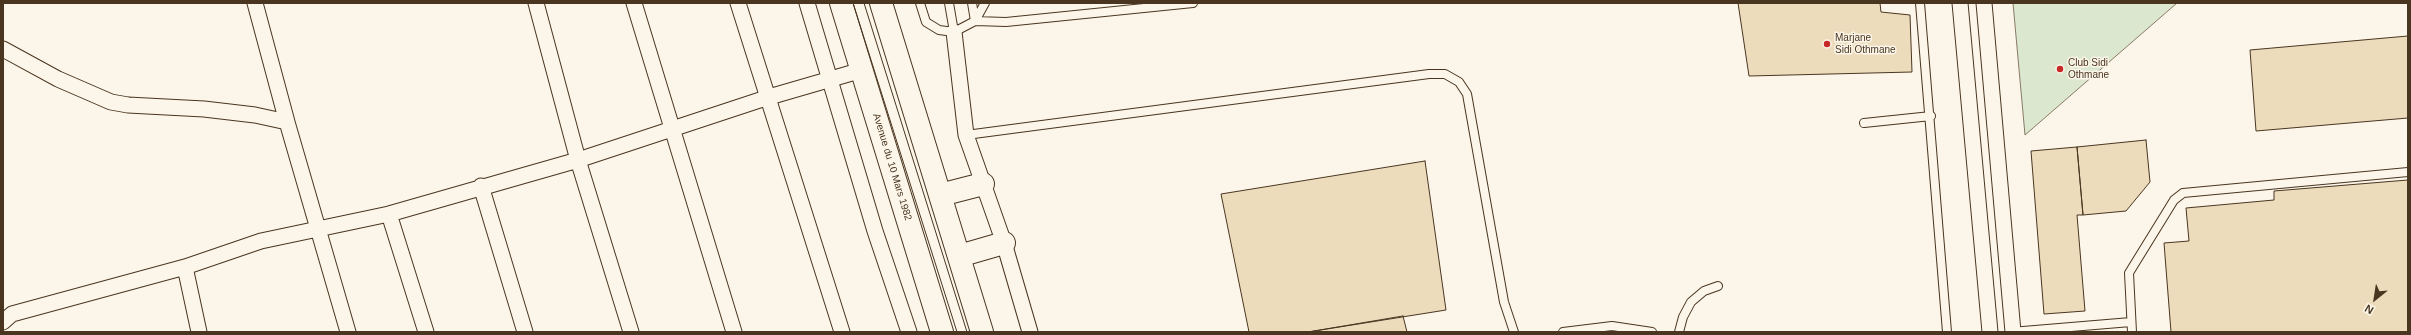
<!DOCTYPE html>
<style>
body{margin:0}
#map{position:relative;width:2411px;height:335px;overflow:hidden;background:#fbf6e9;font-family:Helvetica,sans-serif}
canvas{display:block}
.frame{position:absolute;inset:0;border:4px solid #4a3520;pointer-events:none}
.north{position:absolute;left:2355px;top:279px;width:40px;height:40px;-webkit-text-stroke:3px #fbf6e9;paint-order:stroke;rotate:210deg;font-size:11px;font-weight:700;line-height:16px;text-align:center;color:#4a3520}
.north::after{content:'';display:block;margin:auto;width:14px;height:18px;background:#4a3520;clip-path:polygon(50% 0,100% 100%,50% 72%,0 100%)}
</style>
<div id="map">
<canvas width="2411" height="335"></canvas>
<div class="frame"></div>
<div class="north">N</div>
</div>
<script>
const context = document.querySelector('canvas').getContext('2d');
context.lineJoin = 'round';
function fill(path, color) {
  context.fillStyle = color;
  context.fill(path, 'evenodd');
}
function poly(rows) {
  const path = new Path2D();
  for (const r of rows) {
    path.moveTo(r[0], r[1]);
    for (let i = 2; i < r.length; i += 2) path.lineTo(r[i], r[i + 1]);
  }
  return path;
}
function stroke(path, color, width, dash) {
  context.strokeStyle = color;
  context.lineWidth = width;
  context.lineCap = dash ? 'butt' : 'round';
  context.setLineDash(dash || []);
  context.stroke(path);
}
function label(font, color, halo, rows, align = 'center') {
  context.font = font + ' Helvetica,sans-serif';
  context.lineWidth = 3;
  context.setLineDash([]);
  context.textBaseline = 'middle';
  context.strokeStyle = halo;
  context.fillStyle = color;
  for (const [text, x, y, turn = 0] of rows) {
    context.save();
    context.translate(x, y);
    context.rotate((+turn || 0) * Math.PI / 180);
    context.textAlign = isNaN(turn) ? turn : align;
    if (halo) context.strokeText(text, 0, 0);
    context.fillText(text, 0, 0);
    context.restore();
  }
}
const green = poly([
 [2013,3,2177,3,2025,135,2013,3]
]);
const building = poly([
 [1738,3,1880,3,1881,12,1910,15,1912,72,1749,76,1738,3],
 [2408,36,2408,118,2256,131,2250,50,2408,36],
 [2146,140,2150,182,2126,211,2083,215,2077,147,2146,140],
 [2077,147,2083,215,2077,215,2085,311,2044,314,2031,151,2077,147],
 [1425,161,1446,310,1308,332,1249,332,1221,194,1425,161],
 [2408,180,2408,332,2171,332,2164,243,2189,241,2186,208,2274,200,2274,191,2408,180],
 [1403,316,1407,332,1308,332,1403,316]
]);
const service = poly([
 [920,3,926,22,939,30,954,32,949,3],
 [972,3,975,21],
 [1920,3,1947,332],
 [975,21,985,3],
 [954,32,975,21,1006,22,1193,3],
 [1864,123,1931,116],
 [966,135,1429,74,1445,74,1459,82,1467,94,1504,302,1514,332],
 [1563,332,1612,326,1652,332],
 [1679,332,1683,317,1691,302,1704,291,1718,286],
 [2011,332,2131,322],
 [2132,332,2129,273,2174,200,2183,193,2408,172]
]);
const minor = poly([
 [255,3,287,122],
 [536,3,578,160,631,332],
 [634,3,734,332],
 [738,3,842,332],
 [807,3,875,231,909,332],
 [1960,3,1990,332],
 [1984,3,2013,332],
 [954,32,966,135,1004,243,1030,332],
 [3,49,58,79,111,102,128,105,204,109,255,115,287,122,348,332],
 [481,186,525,332],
 [389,214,426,332],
 [185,267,199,332],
 [3,322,12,314,185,267,261,241,389,214,578,160,769,97,862,70]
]);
const secondary = poly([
 [841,3,942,332],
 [881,3,982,332],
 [940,195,983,184],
 [959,256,1004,243]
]);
const tram = poly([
 [853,3,957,332],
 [864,3,967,332]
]);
const markers = [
 [1827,44,4,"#c62828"],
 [2060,69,4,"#c62828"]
];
const poiNames = [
 ["Marjane",1835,38],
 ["Sidi Othmane",1835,50],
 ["Club Sidi",2068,63],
 ["Othmane",2068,75]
];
const streetNames = [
 ["Avenue du 10 Mars 1982",892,167,73]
];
fill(green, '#dce7d0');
stroke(green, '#887966', 1);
fill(building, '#ecdcbc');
stroke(building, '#4a3520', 1);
stroke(service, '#4a3520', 10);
stroke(minor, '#4a3520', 17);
stroke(secondary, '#4a3520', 24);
stroke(service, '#fbf6e9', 8);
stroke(minor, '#fbf6e9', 15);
stroke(secondary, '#fbf6e9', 22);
stroke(tram, '#4a3520', 1);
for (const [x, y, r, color] of markers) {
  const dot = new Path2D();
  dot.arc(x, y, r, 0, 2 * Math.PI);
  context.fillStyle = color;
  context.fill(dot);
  stroke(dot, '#fbf6e9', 1.5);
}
label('10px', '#4a3520', '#fbf6e9', poiNames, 'left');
label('10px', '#4a3520', '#fbf6e9', streetNames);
</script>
